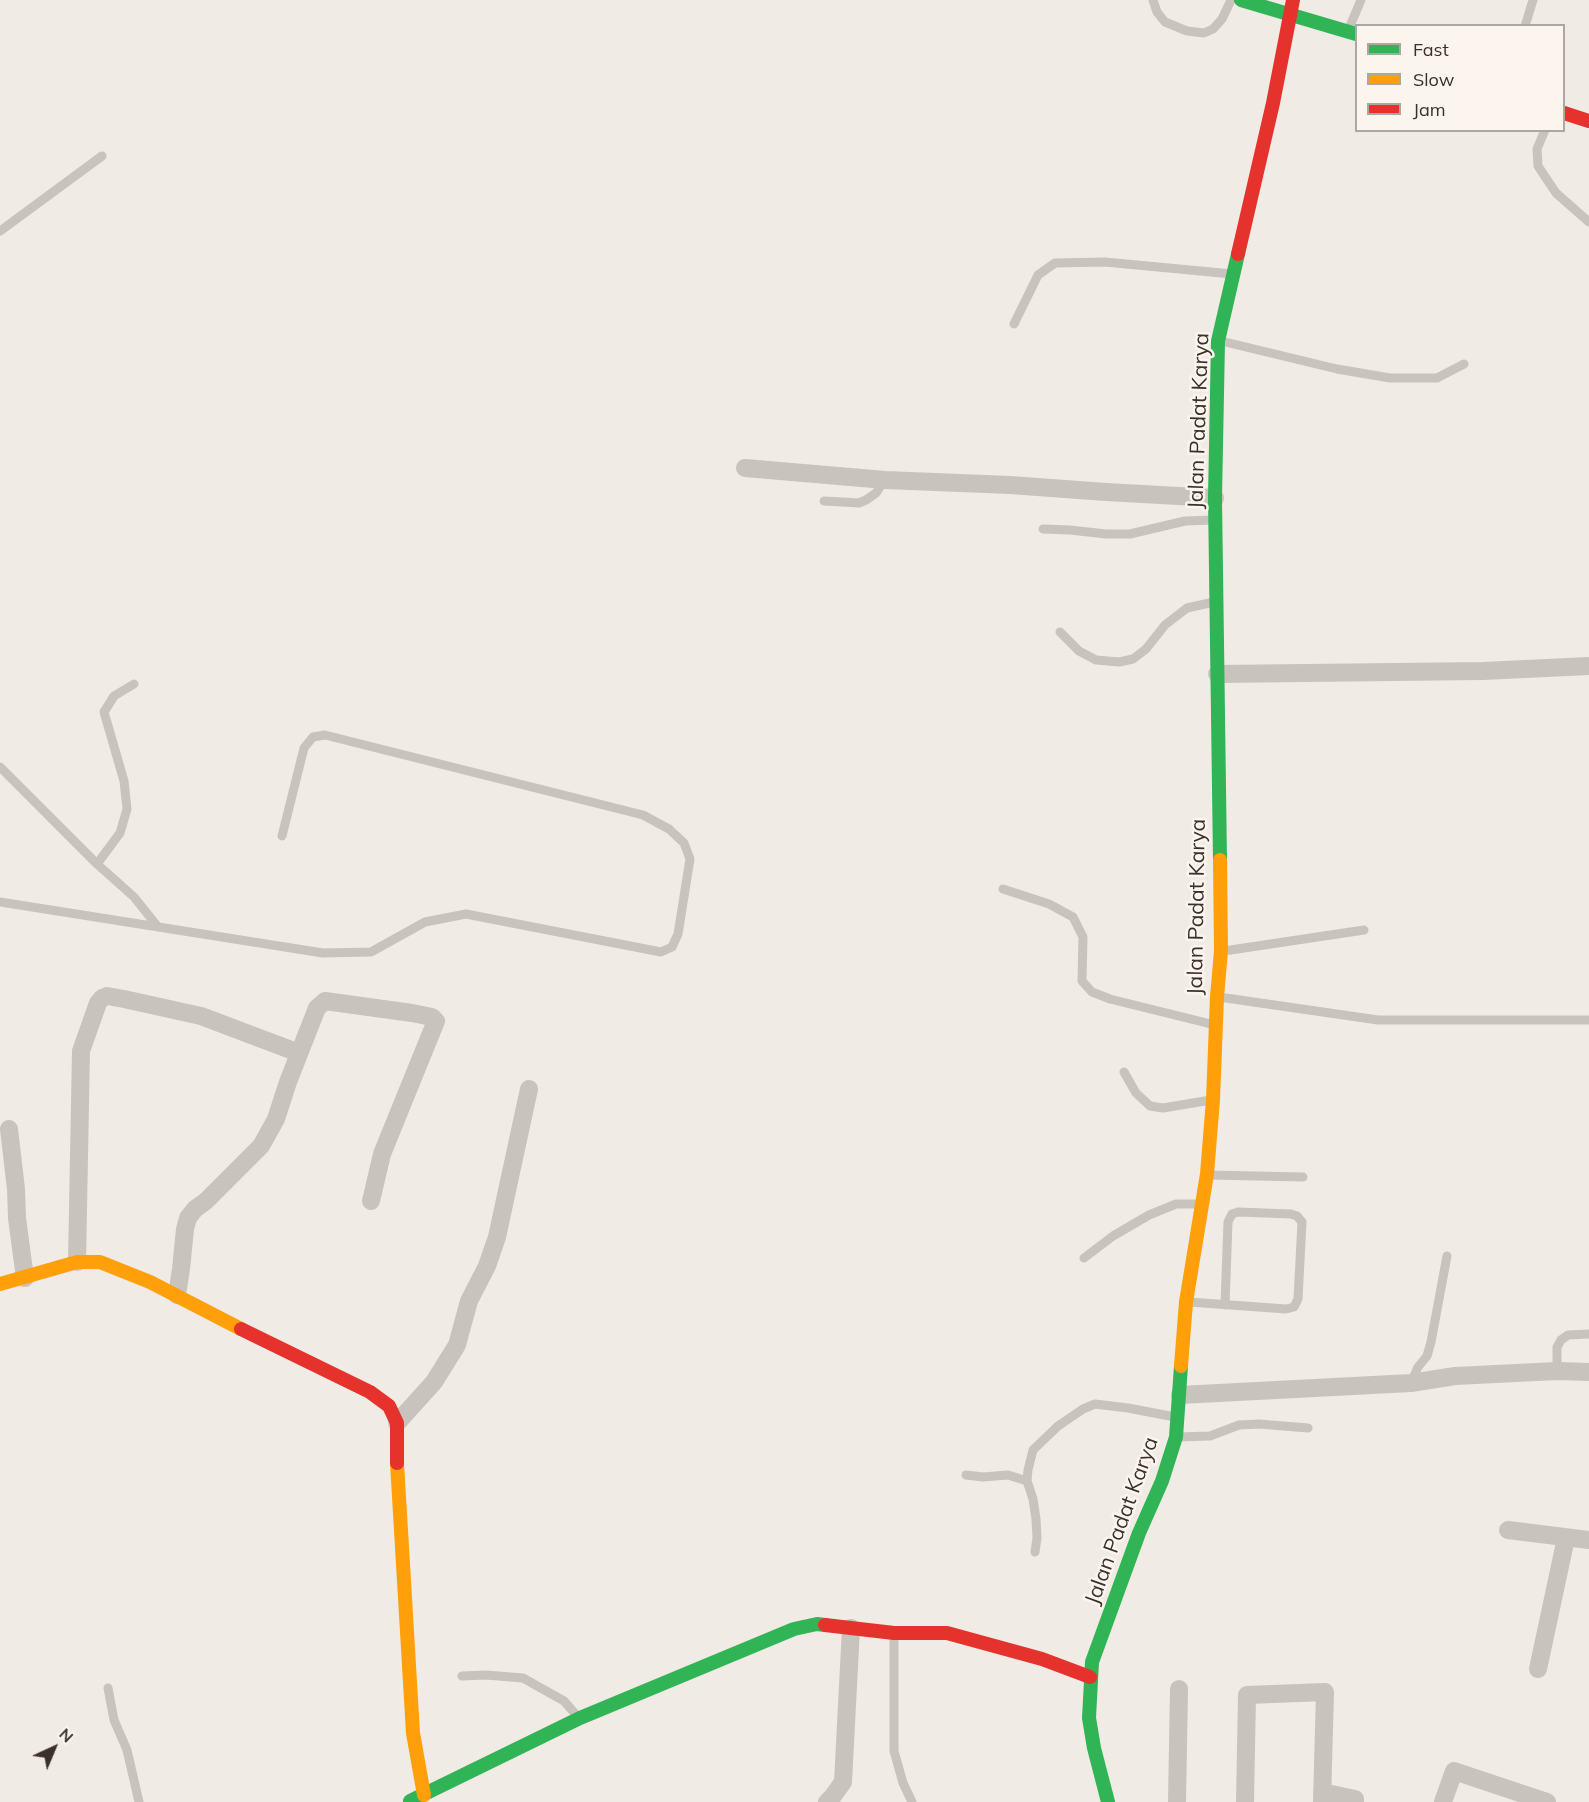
<!DOCTYPE html>
<style>
body{margin:0}
#map{position:relative;width:1589px;height:1802px;overflow:hidden;background:#f0ebe5;font-family:Mulish,sans-serif}
canvas{display:block}
.legend{position:absolute;left:1355px;top:24px;width:210px;height:108px;box-sizing:border-box;background:#fbf5ee;border:2px solid #aea6a0;margin:0;padding:8px 10px;list-style:none;font-size:18px;color:#3b302b}
.legend li{display:flex;align-items:center;gap:12px;height:30px}
.legend b{width:30px;border:2px solid #aea6a0}
.north{position:absolute;left:24px;top:1718px;width:60px;height:60px;-webkit-text-stroke:4px #fbf5ee;paint-order:stroke;rotate:44deg;font-size:16px;font-weight:700;line-height:24px;text-align:center;color:#3b302b}
.north::after{content:'';display:block;margin:auto;width:21px;height:27px;background:#3b302b;clip-path:polygon(50% 0,100% 100%,50% 72%,0 100%)}
</style>
<div id="map">
<canvas width="1589" height="1802"></canvas>
<ul class="legend">
<li><b style="height:8px;background:#30b455"></b>Fast</li>
<li><b style="height:8px;background:#ff9f0a"></b>Slow</li>
<li><b style="height:8px;background:#e5322d"></b>Jam</li>
</ul>
<div class="north">N</div>
</div>
<script>
const context = document.querySelector('canvas').getContext('2d');
context.lineJoin = 'round';
function poly(rows) {
  const path = new Path2D();
  for (const r of rows) {
    path.moveTo(r[0], r[1]);
    for (let i = 2; i < r.length; i += 2) path.lineTo(r[i], r[i + 1]);
  }
  return path;
}
function stroke(path, color, width, dash) {
  context.strokeStyle = color;
  context.lineWidth = width;
  context.lineCap = dash ? 'butt' : 'round';
  context.setLineDash(dash || []);
  context.stroke(path);
}
function label(font, color, halo, rows, align = 'center') {
  context.font = font + ' Mulish,sans-serif';
  context.lineWidth = 5;
  context.setLineDash([]);
  context.textBaseline = 'middle';
  context.strokeStyle = halo;
  context.fillStyle = color;
  for (const [text, x, y, turn = 0] of rows) {
    context.save();
    context.translate(x, y);
    context.rotate((+turn || 0) * Math.PI / 180);
    context.textAlign = isNaN(turn) ? turn : align;
    if (halo) context.strokeText(text, 0, 0);
    context.fillText(text, 0, 0);
    context.restore();
  }
}
const lane = poly([
 [1153,0,1157,12,1165,22,1187,31,1204,33,1213,29,1222,19,1231,0],
 [1350,26,1361,0],
 [1525,26,1533,0],
 [1545,130,1537,149,1538,166,1556,193,1589,222],
 [0,231,102,156],
 [1014,324,1038,275,1055,263,1105,262,1232,274],
 [1221,341,1337,369,1390,378,1437,378,1464,364],
 [824,501,859,503,866,500,876,493,885,480],
 [1043,529,1070,530,1106,534,1130,534,1185,521,1214,520],
 [1060,632,1079,651,1096,660,1119,662,1133,659,1146,649,1165,625,1187,608,1214,602],
 [0,767,97,864,134,897,158,927],
 [97,864,120,833,127,809,124,781,104,712,114,696,134,684],
 [1003,889,1049,904,1073,917,1083,937,1082,981,1092,992,1110,999,1215,1025],
 [0,902,323,953,371,952,425,922,466,914,661,952,672,947,678,934,690,859,684,843,669,829,643,815,325,735,313,737,304,748,282,836],
 [1224,951,1364,930],
 [1219,997,1378,1020,1589,1020],
 [1124,1072,1136,1093,1150,1106,1163,1108,1211,1100],
 [1209,1175,1303,1177],
 [1084,1258,1113,1236,1149,1215,1176,1204,1200,1204],
 [1189,1302,1286,1309,1294,1307,1298,1299,1302,1222,1297,1216,1291,1214,1238,1212,1232,1214,1228,1222,1225,1305],
 [1557,1371,1557,1347,1561,1340,1568,1335,1589,1334],
 [1411,1383,1418,1367,1427,1356,1431,1342,1447,1256],
 [1178,1437,1210,1436,1239,1425,1259,1424,1308,1428],
 [966,1475,983,1477,1008,1475,1027,1481],
 [1035,1552,1037,1538,1036,1519,1033,1499,1027,1481,1028,1470,1033,1450,1058,1426,1083,1409,1095,1404,1128,1408,1175,1417],
 [894,1635,894,1751,903,1783,912,1802],
 [462,1676,486,1675,523,1678,564,1701,578,1717],
 [108,1688,114,1720,127,1750,139,1802]
]);
const street = poly([
 [745,468,885,480,1010,485,1106,492,1215,498],
 [1217,674,1483,671,1589,666],
 [9,1129,16,1189,17,1218,25,1278],
 [77,1262,81,1051,98,1003,102,998,107,996,124,999,201,1016,299,1053],
 [177,1295,181,1269,185,1229,188,1218,195,1209,206,1201,261,1146,276,1119,288,1082,317,1008,325,1001,412,1013,432,1017,436,1021,382,1154,371,1201],
 [1180,1395,1411,1383,1455,1376,1557,1371,1589,1372],
 [397,1423,434,1382,457,1345,469,1301,487,1266,497,1237,529,1089],
 [1508,1530,1589,1540],
 [1538,1669,1566,1538],
 [1322,1792,1355,1799,1355,1802],
 [827,1802,833,1796,843,1782,851,1628],
 [1177,1802,1179,1689],
 [1245,1802,1247,1695,1325,1692,1322,1802],
 [1443,1802,1454,1771,1547,1802]
]);
const fast = poly([
 [1241,0,1356,34],
 [1220,860,1215,498,1218,341,1238,254],
 [410,1801,580,1718,794,1629,817,1624,825,1625],
 [1108,1802,1094,1748,1089,1718,1092,1662,1139,1533,1162,1481,1176,1437,1181,1366]
]);
const slow = poly([
 [0,1284,77,1262,100,1262,150,1282,241,1329],
 [1181,1366,1186,1302,1207,1174,1213,1100,1217,997,1221,951,1220,860],
 [397,1463,413,1733,424,1795]
]);
const jam = poly([
 [1564,113,1589,121],
 [1238,254,1273,103,1293,0],
 [241,1329,370,1392,389,1406,397,1423,397,1463],
 [825,1625,894,1633,947,1633,1042,1659,1090,1677]
]);
const streetNames = [
 ["Jalan Padat Karya",1199,421,-88],
 ["Jalan Padat Karya",1197,907,-89],
 ["Jalan Padat Karya",1122,1521,-70]
];
stroke(lane, '#c9c3be', 9);
stroke(street, '#c9c3be', 18);
stroke(fast, '#30b455', 14);
stroke(slow, '#ff9f0a', 14);
stroke(jam, '#e5322d', 14);
label('21px', '#3b302b', '#fbf5ee', streetNames);
</script>
